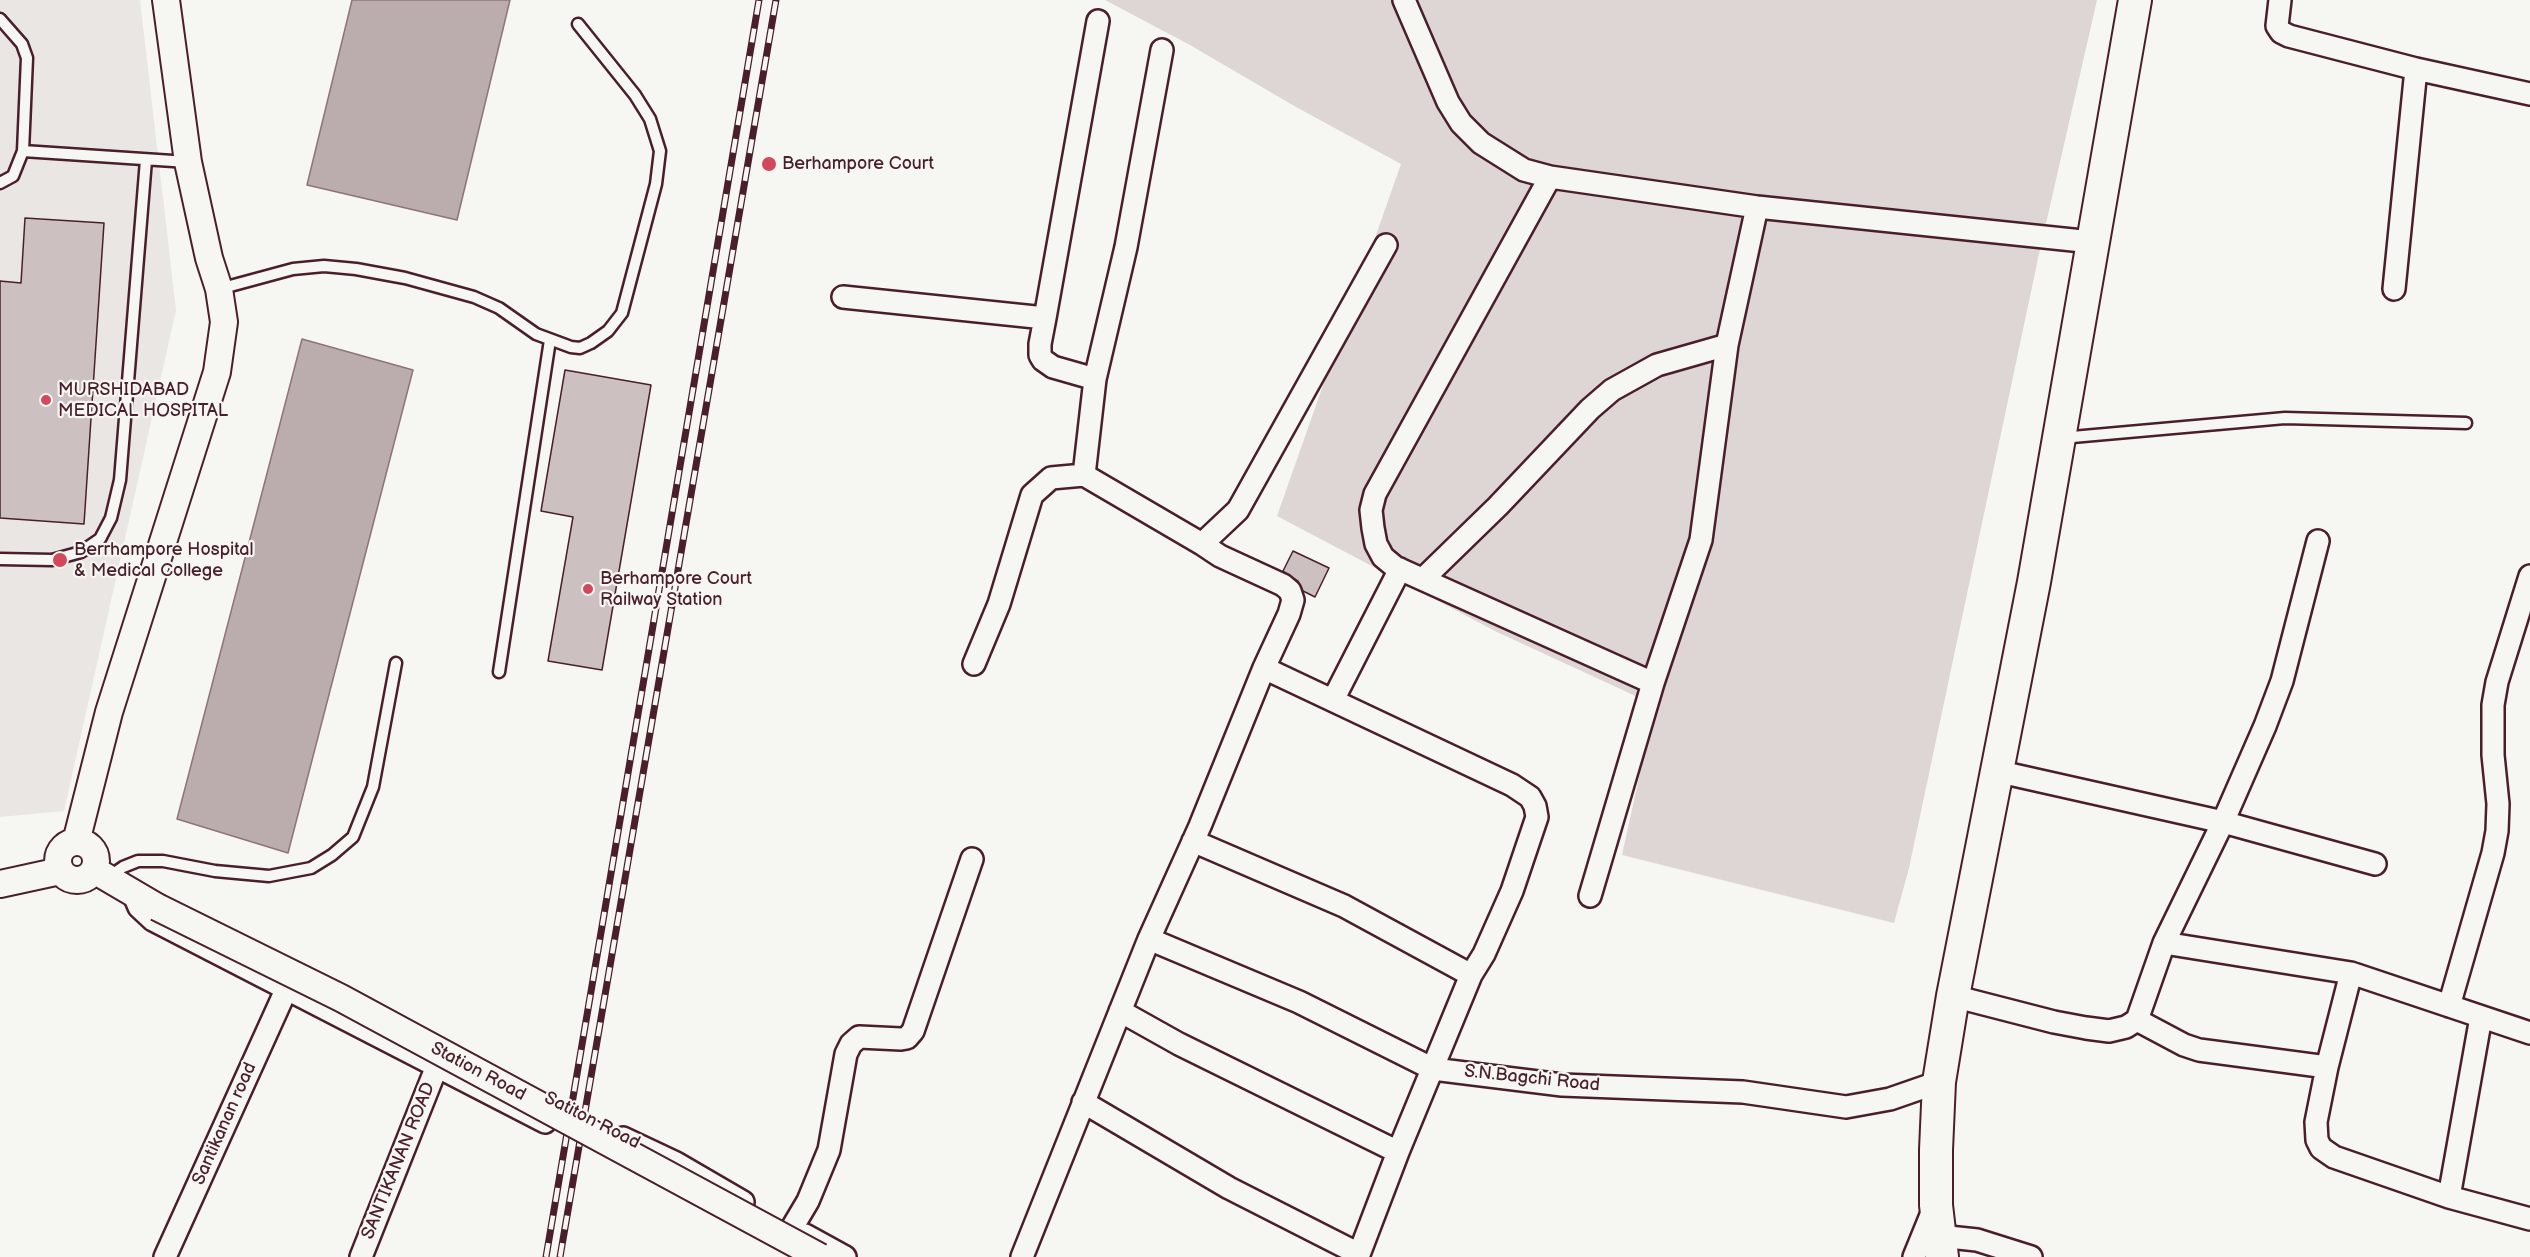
<!DOCTYPE html>
<style>
body{margin:0}
canvas{display:block;background:#f6f6f2}
</style>
<canvas width="2530" height="1257"></canvas>
<script>
const context = document.querySelector('canvas').getContext('2d');
context.lineJoin = 'round';
function fill(path, color) {
  context.fillStyle = color;
  context.fill(path, 'evenodd');
}
function poly(rows) {
  const path = new Path2D();
  for (const r of rows) {
    if (r.length === 3) {
      path.moveTo(r[0] + r[2], r[1]);
      path.arc(r[0], r[1], r[2], 0, 2 * Math.PI);
      continue;
    }
    path.moveTo(r[0], r[1]);
    for (let i = 2; i < r.length; i += 2) path.lineTo(r[i], r[i + 1]);
  }
  return path;
}
function stroke(path, color, width, dash) {
  context.strokeStyle = color;
  context.lineWidth = width;
  context.lineCap = dash ? 'butt' : 'round';
  context.setLineDash(dash || []);
  context.stroke(path);
}
function label(font, color, halo, rows, align = 'center') {
  context.font = font + ' "Balsamiq Sans",sans-serif';
  context.lineWidth = 4.5;
  context.setLineDash([]);
  context.textBaseline = 'middle';
  context.strokeStyle = halo;
  context.fillStyle = color;
  for (const [text, x, y, turn = 0] of rows) {
    context.save();
    context.translate(x, y);
    context.rotate((+turn || 0) * Math.PI / 180);
    context.textAlign = isNaN(turn) ? turn : align;
    if (halo) context.strokeText(text, 0, 0);
    context.fillText(text, 0, 0);
    context.restore();
  }
}
const built = poly([
 [0,0,140,0,176,310,64,811,0,817]
]);
const green = poly([
 [1105,0,2097,0,2039,254,1909,868,1894,923,1622,855,1655,705,1497,632,1277,516,1401,164,1296,107,1190,45]
]);
const water = poly([
 [352,0,510,0,457,220,307,185,352,0],
 [302,339,413,370,288,853,177,819,302,339]
]);
const building = poly([
 [25,218,104,223,84,524,0,518,0,281,21,283,25,218],
 [565,370,651,385,602,670,548,661,573,517,541,511,565,370],
 [1293,551,1329,568,1315,597,1303,591,1298,581,1283,571,1293,551]
]);
const service = poly([
 [0,19,22,44,27,58,23,151,188,162],
 [0,183,13,176,23,151],
 [219,289,293,269,324,266,356,269,405,278,474,297,499,308,536,334,571,347,580,348,591,343,608,331,622,313,656,184,660,151,650,119,635,95,578,24],
 [2061,438,2285,418,2466,423],
 [0,559,52,560,81,552,100,539,111,518,120,480,146,160],
 [499,672,550,340],
 [107,878,123,867,138,861,163,861,215,871,269,876,311,868,332,855,353,837,373,787,396,663]
]);
const minor = poly([
 [1404,0,1448,102,1461,123,1481,143,1524,170,1550,177,1757,207,2092,242],
 [2280,0,2277,26,2281,32,2289,36,2416,69,2530,94],
 [1550,177,1375,494,1371,510,1373,528,1376,544,1383,557,1395,567,1653,683],
 [2394,289,2416,69],
 [843,297,1045,318,1040,344,1040,355,1043,360,1053,367,1095,379,1084,475,1202,544],
 [1045,318,1098,21],
 [1095,379,1126,247,1162,50],
 [1423,579,1498,506,1590,409,1612,390,1657,365,1727,345],
 [974,664,999,604,1032,495,1051,478,1084,475],
 [1264,668,1289,614,1293,600,1290,591,1283,585,1220,556,1202,544,1238,510,1386,245],
 [1333,700,1400,569],
 [1996,771,2223,822,2375,864],
 [1193,841,1344,906,1471,975],
 [134,895,139,907,153,920,545,1122],
 [1590,896,1653,683,1701,540,1727,345,1757,207],
 [1149,939,1299,1002,1433,1069,1562,1085,1743,1092,1846,1107,1890,1099,1939,1082],
 [2164,943,2351,973,2530,1033],
 [2351,973,2327,1067,2316,1122,2317,1140,2321,1148,2334,1157,2449,1197,2530,1219],
 [1953,996,2054,1022,2086,1028,2109,1031,2126,1027,2137,1020,2164,943,2223,822,2265,726,2282,681,2318,541],
 [2449,1006,2493,853,2497,831,2498,804,2493,755,2493,705,2497,682,2530,576],
 [1120,1011,1179,1044,1398,1152],
 [2137,1020,2184,1045,2199,1050,2327,1067],
 [1083,1102,1229,1188,1359,1254],
 [623,1138,676,1163,743,1202],
 [2449,1197,2481,1017],
 [792,1228,808,1201,829,1150,846,1054,851,1044,859,1037,901,1039,907,1038,913,1031,972,859],
 [805,1235,845,1257],
 [1939,1236,1977,1240,2031,1257],
 [165,1257,286,990],
 [361,1257,437,1066],
 [1022,1257,1149,939,1200,826,1264,668,1512,785,1530,797,1535,806,1537,817,1512,891,1484,954,1471,975,1398,1152,1358,1257],
 [1914,1257,1934,1208]
]);
const tertiary = poly([
 [76,842,109,712,217,372,224,322,219,289,209,258,188,162,166,0],
 [77,861,19],
 [94,870,157,907],
 [0,884,60,871]
]);
const primary = poly([
 [1942,1257,1936,1205,1936,1150,1939,1082,1953,996,2034,582,2135,0]
]);
const rail = poly([
 [546,1257,759,0],
 [560,1257,776,0]
]);
const tertiaryBridge = poly([
 [157,907,341,998,820,1257]
]);
const markers = [
 [769,164,8,"#d1495b"],
 [46,400,6,"#d1495b"],
 [60,560,8,"#d1495b"],
 [588,589,6,"#d1495b"]
];
const poiNames = [
 ["Berhampore Court",782,164],
 ["MURSHIDABAD",58,390],
 ["MEDICAL HOSPITAL",58,411],
 ["Berrhampore Hospital",74,550],
 ["& Medical College",74,571],
 ["Berhampore Court",600,579],
 ["Railway Station",600,600]
];
const streetNames = [
 ["Station Road",478,1072,28],
 ["S.N.Bagchi Road",1532,1079,6],
 ["Satiton Road",592,1121,27],
 ["Santikanan road",225,1124,-66],
 ["SANTIKANAN ROAD",399,1161,-68]
];
fill(built, '#e9e6e3');
fill(green, '#ddd6d5');
fill(water, '#bbadae');
stroke(water, '#8e747a', 1.5);
fill(building, '#ccc1c0');
stroke(building, '#4a1f2b', 1.5);
stroke(service, '#4a1f2b', 15);
stroke(minor, '#4a1f2b', 26);
stroke(tertiary, '#4a1f2b', 30);
stroke(primary, '#4a1f2b', 36);
stroke(service, '#f6f6f2', 10);
stroke(minor, '#f6f6f2', 21);
stroke(tertiary, '#f6f6f2', 26);
stroke(primary, '#f6f6f2', 32);
stroke(rail, '#4a1f2b', 7);
stroke(rail, '#f6f6f2', 4.5, [14]);
stroke(tertiaryBridge, '#4a1f2b', 30, []);
stroke(tertiaryBridge, '#f6f6f2', 26);
for (const [x, y, r, color] of markers) {
  const dot = new Path2D();
  dot.arc(x, y, r, 0, 2 * Math.PI);
  context.fillStyle = color;
  context.fill(dot);
  stroke(dot, '#f6f6f2', 2);
}
label('18px', '#4a1f2b', '#f6f6f2', poiNames, 'left');
label('18px', '#4a1f2b', '#f6f6f2', streetNames);
</script>
